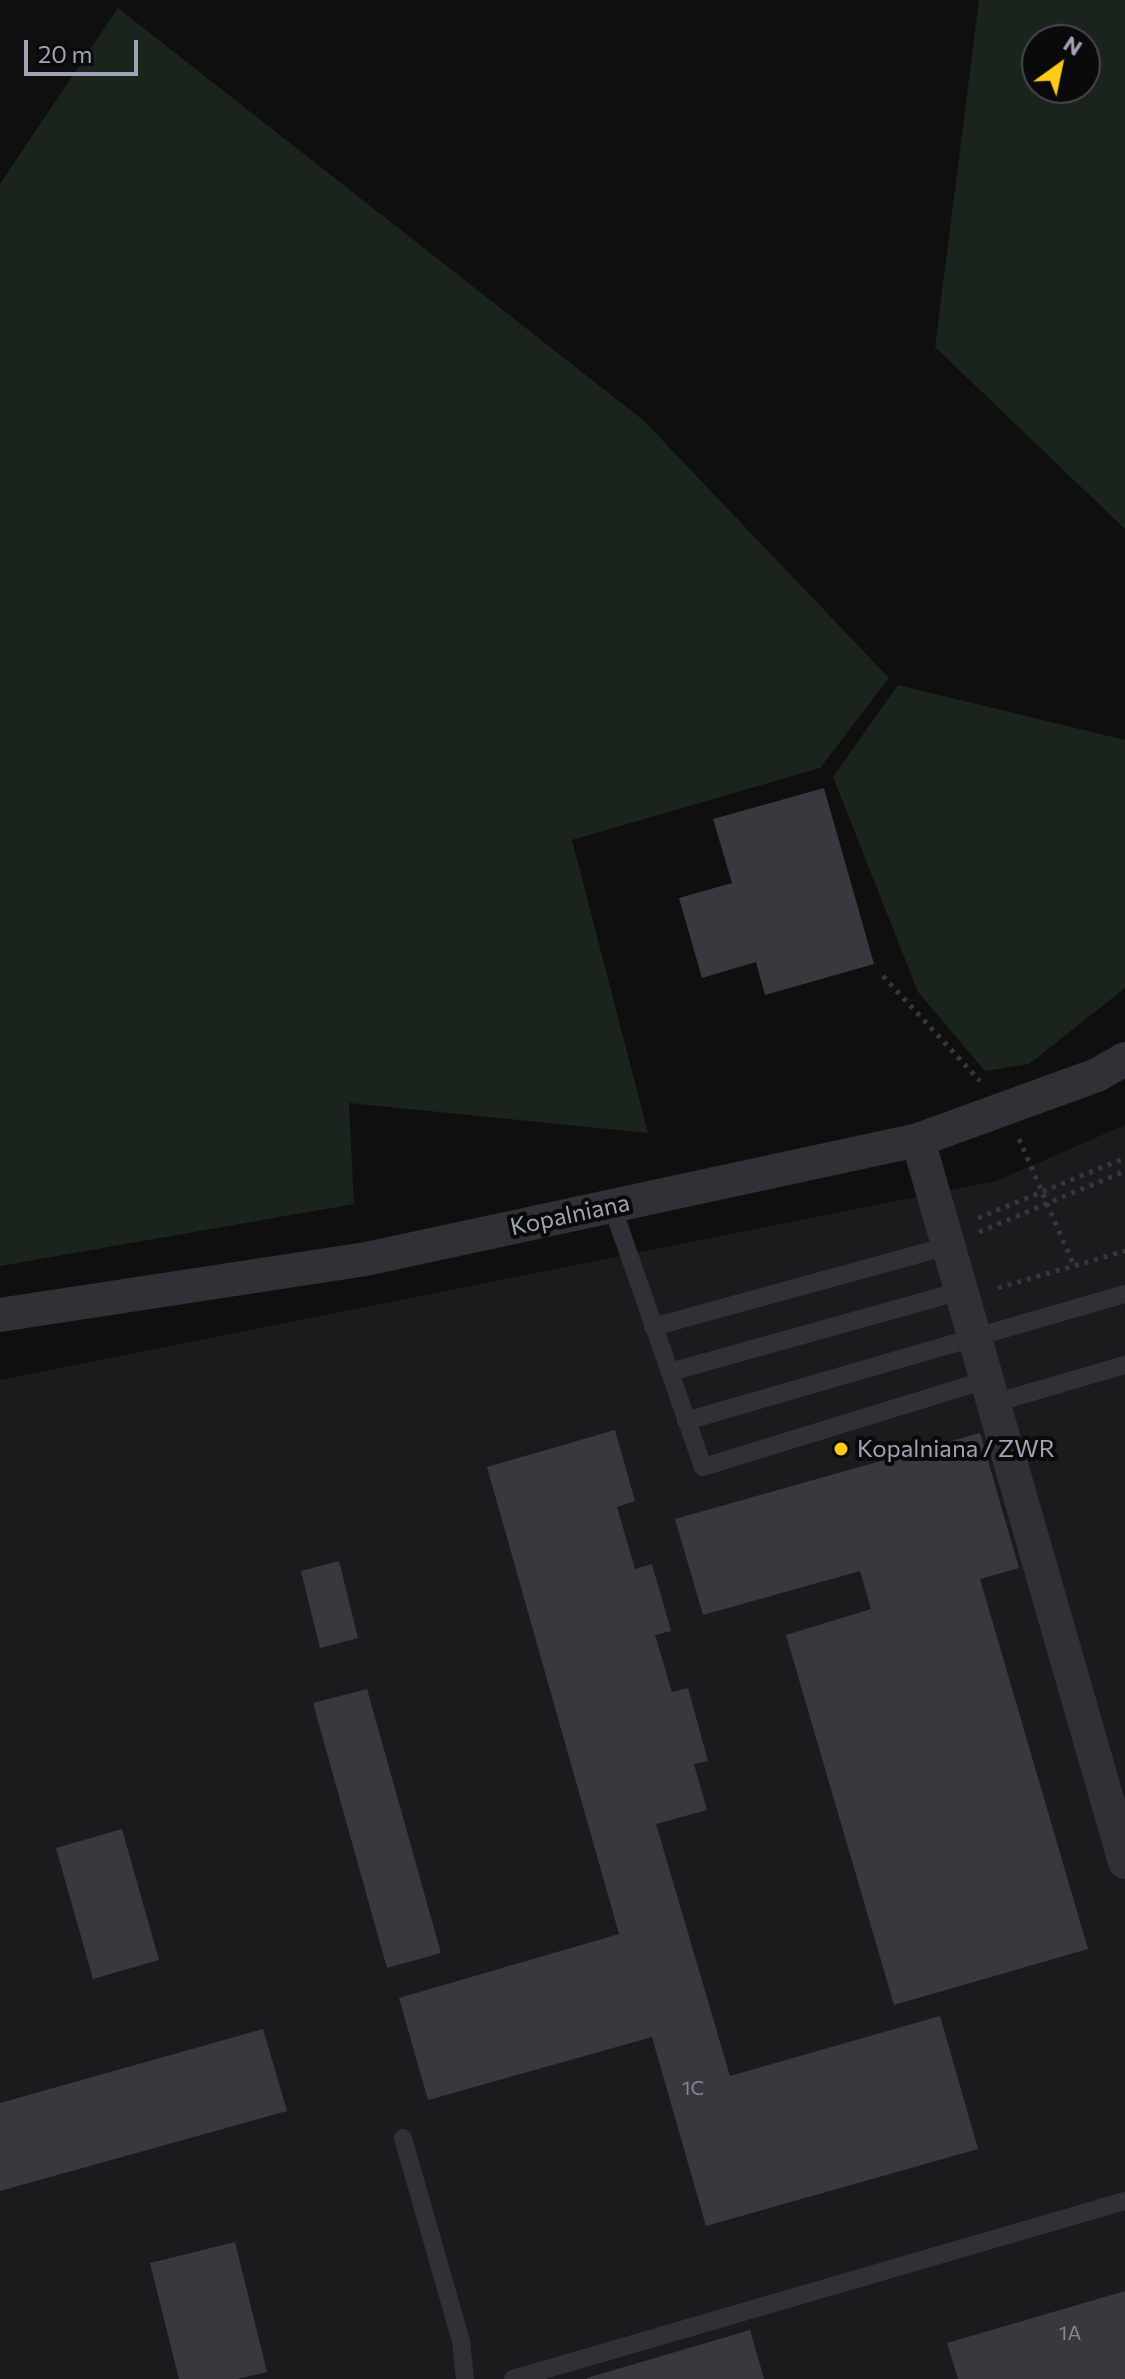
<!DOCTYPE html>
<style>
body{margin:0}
#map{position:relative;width:1125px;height:2379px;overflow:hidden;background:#0f0f10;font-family:Commissioner,sans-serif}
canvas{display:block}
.north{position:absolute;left:1021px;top:24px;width:80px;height:80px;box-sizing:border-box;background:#0a0a0b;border:2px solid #46474e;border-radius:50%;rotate:33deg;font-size:22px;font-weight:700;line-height:32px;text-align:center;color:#9fa3b3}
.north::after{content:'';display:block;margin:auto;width:28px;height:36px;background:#ffcb18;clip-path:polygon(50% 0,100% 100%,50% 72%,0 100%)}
.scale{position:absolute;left:24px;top:40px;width:114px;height:36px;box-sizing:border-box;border:4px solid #9fa3b3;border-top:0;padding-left:10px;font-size:24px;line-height:28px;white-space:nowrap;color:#9fa3b3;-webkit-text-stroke:6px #0a0a0b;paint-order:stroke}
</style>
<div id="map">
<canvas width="1125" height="2379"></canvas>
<div class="north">N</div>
<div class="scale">20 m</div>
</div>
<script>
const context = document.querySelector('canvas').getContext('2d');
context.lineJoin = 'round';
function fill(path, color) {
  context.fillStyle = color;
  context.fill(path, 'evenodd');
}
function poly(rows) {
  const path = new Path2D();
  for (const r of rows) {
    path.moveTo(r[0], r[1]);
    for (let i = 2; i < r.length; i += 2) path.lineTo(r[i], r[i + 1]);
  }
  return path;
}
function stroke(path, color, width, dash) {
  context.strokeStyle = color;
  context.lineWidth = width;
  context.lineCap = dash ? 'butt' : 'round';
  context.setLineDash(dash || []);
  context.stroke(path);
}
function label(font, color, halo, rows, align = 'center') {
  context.font = font + ' Commissioner,sans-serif';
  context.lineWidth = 8;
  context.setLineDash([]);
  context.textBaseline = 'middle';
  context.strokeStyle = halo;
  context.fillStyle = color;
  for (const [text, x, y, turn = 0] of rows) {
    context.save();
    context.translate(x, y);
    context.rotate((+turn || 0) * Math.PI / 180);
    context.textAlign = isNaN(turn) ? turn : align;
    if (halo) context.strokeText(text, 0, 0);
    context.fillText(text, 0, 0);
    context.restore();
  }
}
const built = poly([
 [1125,1125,1125,2379,0,2379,0,1380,996,1181]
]);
const green = poly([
 [979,0,1125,0,1125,529,935,347],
 [1085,40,1085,88,1037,88,1037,40],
 [118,8,643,420,889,678,820,768,572,840,648,1133,349,1103,354,1204,0,1266,0,184],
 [898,685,1125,740,1125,988,1029,1064,985,1071,918,992,833,777]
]);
const building = poly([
 [824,788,874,964,765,995,756,962,702,978,679,898,732,883,713,819],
 [615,1430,635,1501,617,1507,635,1569,652,1564,671,1631,655,1635,672,1692,688,1688,708,1761,694,1764,707,1810,656,1824,730,2076,940,2016,978,2149,706,2226,652,2037,428,2100,399,1998,619,1934,487,1467],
 [980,1433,1019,1568,980,1579,1088,1949,894,2005,786,1635,871,1609,860,1571,703,1615,675,1519],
 [339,1561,358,1638,320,1648,301,1571],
 [367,1689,441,1953,387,1968,313,1703],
 [122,1829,159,1960,93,1979,56,1848],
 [263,2029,287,2111,0,2191,0,2103],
 [235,2242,267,2372,237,2379,179,2379,150,2263],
 [1125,2291,1125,2379,958,2379,947,2343],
 [750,2330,764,2379,587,2379,587,2378]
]);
const path = poly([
 [883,976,980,1081],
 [1019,1139,1074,1266],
 [978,1218,1125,1158],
 [979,1232,1125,1171],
 [998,1288,1125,1251]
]);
const service = poly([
 [612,1206,703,1467,986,1380],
 [653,1327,948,1246],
 [670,1372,961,1291],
 [994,1403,1125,1365],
 [686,1421,1125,1294],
 [403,2138,461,2341,465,2379],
 [513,2379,1125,2201]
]);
const minor = poly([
 [918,1140,1125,1862],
 [0,1315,366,1259,918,1140,1097,1075,1125,1059]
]);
const markers = [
 [841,1449,8,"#ffcb18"]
];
const numberNames = [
 ["1C",693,2088],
 ["1A",1070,2333]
];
const streetNames = [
 ["Kopalniana",570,1215,-12]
];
const poiNames = [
 ["Kopalniana / ZWR",857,1449]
];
fill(built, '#1b1b1d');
fill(green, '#1b231d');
fill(building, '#38393f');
stroke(path, '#36373d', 5, [4, 6]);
stroke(service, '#303036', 18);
stroke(minor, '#303036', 34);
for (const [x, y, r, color] of markers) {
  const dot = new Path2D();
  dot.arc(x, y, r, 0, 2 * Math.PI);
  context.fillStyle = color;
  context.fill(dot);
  stroke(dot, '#0a0a0b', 3);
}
label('20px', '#858896', null, numberNames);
label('24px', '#9fa3b3', '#0a0a0b', streetNames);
label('24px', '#9fa3b3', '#0a0a0b', poiNames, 'left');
</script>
